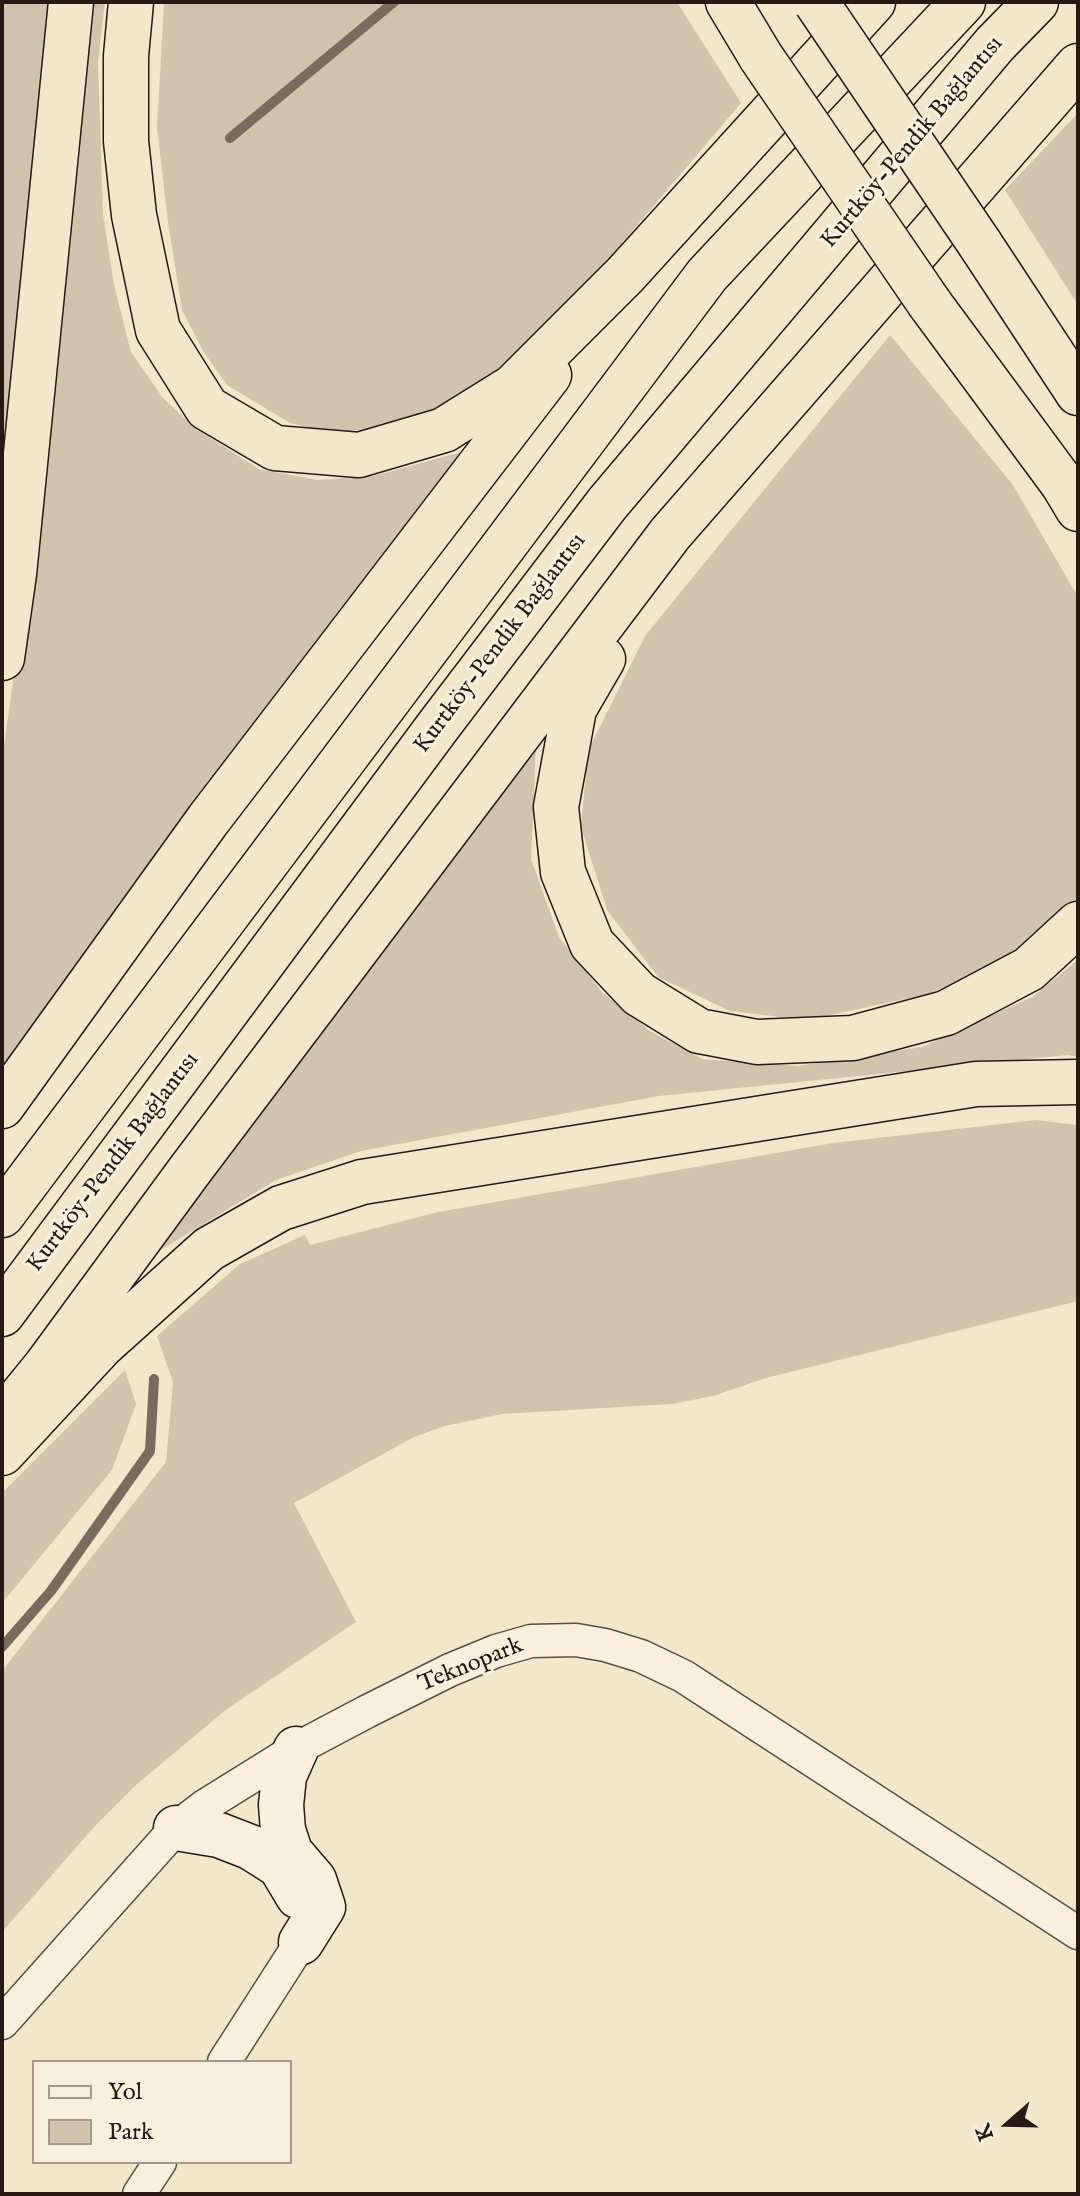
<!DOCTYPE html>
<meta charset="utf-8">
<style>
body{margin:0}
#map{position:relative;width:1080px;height:2196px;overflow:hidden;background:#f1e8cb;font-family:"IM FELL English",serif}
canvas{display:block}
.frame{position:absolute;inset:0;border:4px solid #271a15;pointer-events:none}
.legend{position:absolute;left:32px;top:2060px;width:260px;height:104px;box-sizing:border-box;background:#f6f0dd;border:2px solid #a39a8d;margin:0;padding:10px 14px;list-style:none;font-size:24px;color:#271a15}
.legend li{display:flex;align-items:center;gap:16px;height:40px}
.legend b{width:40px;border:2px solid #a39a8d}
.north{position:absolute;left:968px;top:2084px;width:80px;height:80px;-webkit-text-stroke:6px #f6f0dd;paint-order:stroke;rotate:250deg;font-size:22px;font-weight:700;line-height:32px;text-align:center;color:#271a15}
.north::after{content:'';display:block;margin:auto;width:28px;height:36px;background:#271a15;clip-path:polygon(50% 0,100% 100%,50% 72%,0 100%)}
</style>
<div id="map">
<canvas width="1080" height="2196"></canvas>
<div class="frame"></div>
<ul class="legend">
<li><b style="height:10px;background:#f6f0dd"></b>Yol</li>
<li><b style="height:22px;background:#cfc5ac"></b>Park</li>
</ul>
<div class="north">K</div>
</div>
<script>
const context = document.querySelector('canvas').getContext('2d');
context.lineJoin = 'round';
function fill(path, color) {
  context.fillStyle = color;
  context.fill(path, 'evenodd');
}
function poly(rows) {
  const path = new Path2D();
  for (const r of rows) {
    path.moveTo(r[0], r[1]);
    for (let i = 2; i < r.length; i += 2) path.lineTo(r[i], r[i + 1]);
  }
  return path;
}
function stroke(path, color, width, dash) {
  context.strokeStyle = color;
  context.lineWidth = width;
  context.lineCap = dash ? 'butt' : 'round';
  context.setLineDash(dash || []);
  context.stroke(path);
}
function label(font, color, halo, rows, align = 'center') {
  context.font = font + ' "IM FELL English",serif';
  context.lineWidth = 6;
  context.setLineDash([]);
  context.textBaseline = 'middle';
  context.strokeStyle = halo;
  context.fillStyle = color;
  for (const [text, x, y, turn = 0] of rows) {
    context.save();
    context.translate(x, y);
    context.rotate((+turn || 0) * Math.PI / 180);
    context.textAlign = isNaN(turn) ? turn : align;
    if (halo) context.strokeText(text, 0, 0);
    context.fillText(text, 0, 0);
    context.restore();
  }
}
const green = poly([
 [2,2,49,2,2,477],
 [87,2,105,2,98,62,103,214,114,285,131,352,163,398,196,429,259,469,318,480,374,476,461,452,2,1068,2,758,26,593],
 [164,2,677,2,741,103,589,282,499,368,442,411,368,430,328,432,290,423,227,385,203,351,182,310,168,222,157,128],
 [1078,113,1078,305,1005,190],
 [890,335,1013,485,1078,597,1078,897,1010,958,929,994,806,1020,730,1011,658,977,607,910,581,827,588,751,645,636],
 [536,744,531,859,559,937,602,992,650,1031,702,1059,798,1066,922,1047,1032,997,1078,960,1078,1057,1068,1055,659,1096,361,1151,276,1180,159,1251],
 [1036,1120,1078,1125,1078,1301,766,1378,713,1396,672,1404,502,1414,445,1426,414,1437,294,1503,356,1622,227,1709,136,1785,94,1827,2,1932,2,1671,166,1462,173,1382,157,1336,240,1264,305,1235,310,1245,438,1212,833,1143],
 [125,1370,136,1404,112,1470,2,1603,2,1493]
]);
const stream = poly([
 [230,138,394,2],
 [2,1647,51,1591,150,1451,154,1379]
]);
const street = poly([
 [2,2023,176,1828,206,1805,296,1749,366,1712,450,1670,496,1651,531,1641,576,1640,605,1645,641,1656,683,1676,1078,1933],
 [224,2062,301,1942],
 [139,2194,160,2162]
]);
const secondary = poly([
 [296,1749,284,1776,281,1805,283,1830,290,1852,314,1880,323,1907,301,1942],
 [176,1828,219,1835,250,1847,280,1866,298,1896]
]);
const highway = poly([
 [131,2,126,56,126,141,134,215,158,330,207,408,275,448,359,455,444,430,513,387,625,275,873,2],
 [728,2,761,57],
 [980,244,1078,393],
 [930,304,1063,484,1078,509],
 [2,658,14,574,71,2],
 [603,659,574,709,556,807,563,872,592,944,639,994,699,1031,757,1042,853,1038,946,1013,1029,969,1078,924],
 [2,1106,208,820,549,375],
 [2,1215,707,275,963,2],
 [2,1314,439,725,607,504,995,44,1036,2],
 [2,1420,46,1366,190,1170,670,534,1078,66],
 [2,1453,101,1346,209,1249,281,1208,362,1182,976,1084,1078,1082]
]);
const highwayBridge = poly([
 [816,2,980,244],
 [761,57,930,304]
]);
const streetNames = [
 ["Kurtköy-Pendik Bağlantısı",913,143,-50],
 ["Kurtköy-Pendik Bağlantısı",501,644,-53],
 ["Kurtköy-Pendik Bağlantısı",114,1163,-53],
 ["Teknopark",471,1666,-22]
];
fill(green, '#cfc5ac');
stroke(stream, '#776c5d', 10);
stroke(street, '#5a4e42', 35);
stroke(secondary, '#271a15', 47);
stroke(highway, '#271a15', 47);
stroke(street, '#f6f0dd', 32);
stroke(secondary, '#f6f0dd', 44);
stroke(highway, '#f1e8cb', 44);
stroke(highwayBridge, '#271a15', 47, []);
stroke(highwayBridge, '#f1e8cb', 44);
label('24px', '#271a15', '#f6f0dd', streetNames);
</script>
